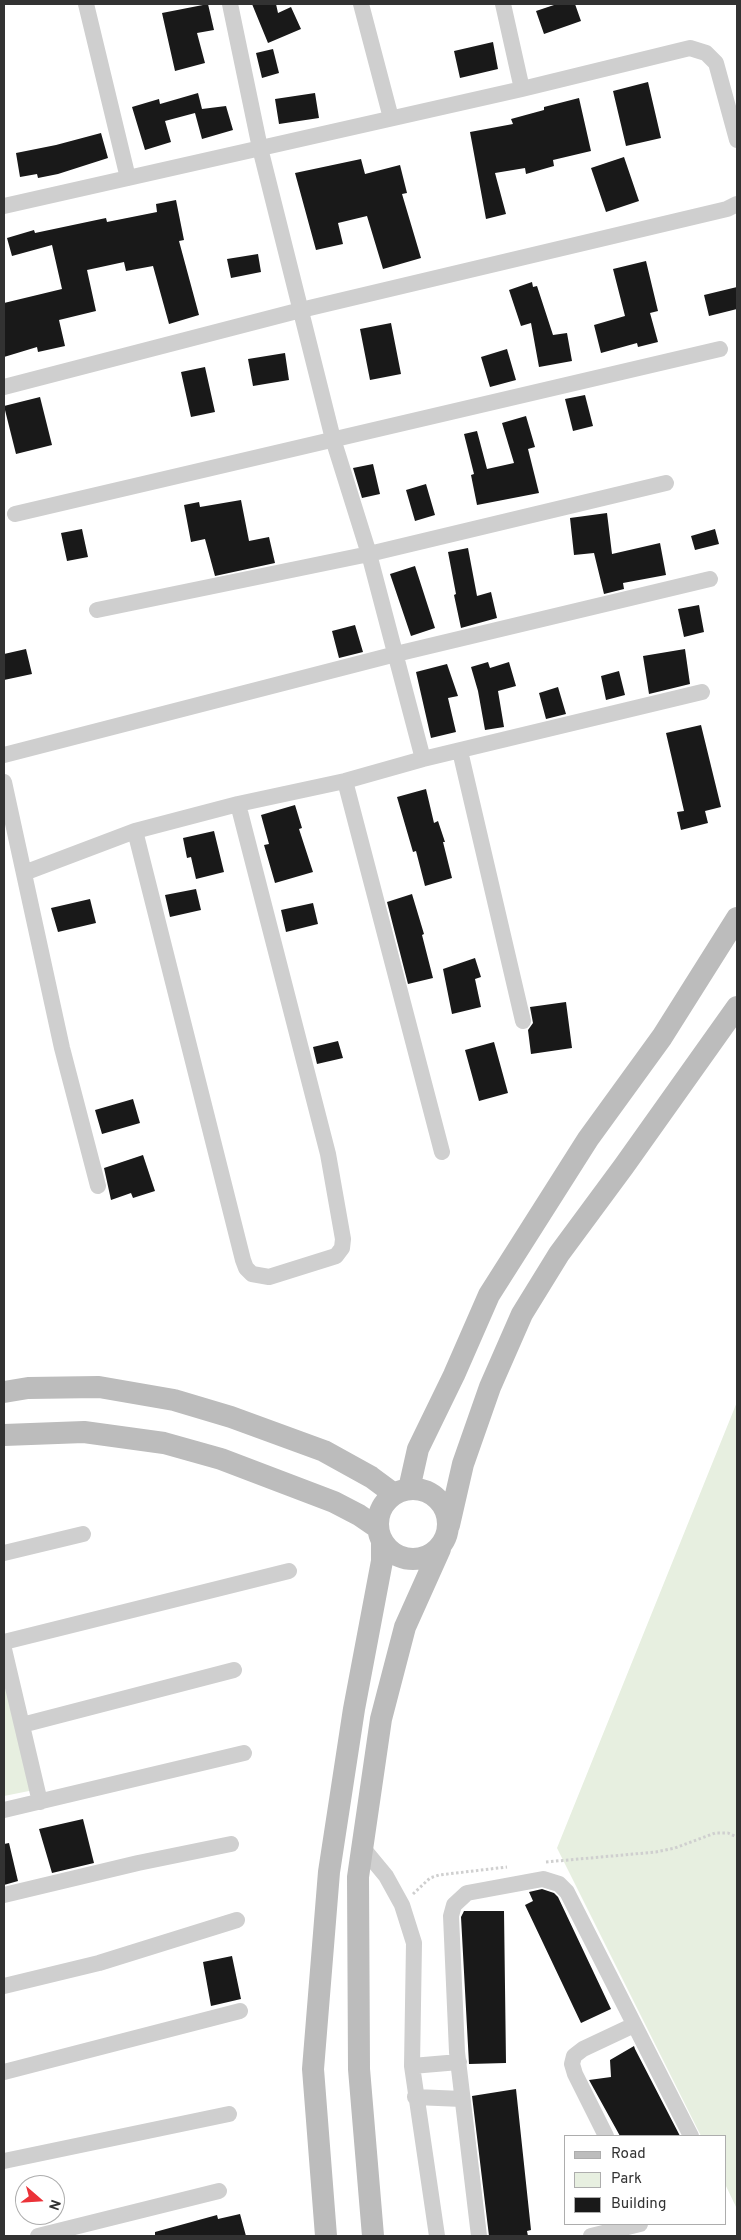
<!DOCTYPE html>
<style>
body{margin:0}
#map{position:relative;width:741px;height:2240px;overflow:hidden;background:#fff;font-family:Overpass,sans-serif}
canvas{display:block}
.frame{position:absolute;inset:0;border:5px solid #323232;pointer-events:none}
.legend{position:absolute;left:564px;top:2135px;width:162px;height:90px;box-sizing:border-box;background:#fff;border:1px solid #adadad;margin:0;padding:6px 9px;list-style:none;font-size:15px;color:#323232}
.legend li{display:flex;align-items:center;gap:10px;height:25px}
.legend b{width:25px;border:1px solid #adadad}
.north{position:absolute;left:15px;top:2175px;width:50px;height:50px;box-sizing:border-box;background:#fff;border:1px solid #adadad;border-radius:50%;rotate:109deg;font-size:14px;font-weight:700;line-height:20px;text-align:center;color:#323232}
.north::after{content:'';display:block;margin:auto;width:18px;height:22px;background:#eb3238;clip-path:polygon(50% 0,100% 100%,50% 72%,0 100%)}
</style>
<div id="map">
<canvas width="741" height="2240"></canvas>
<div class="frame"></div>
<ul class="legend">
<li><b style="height:6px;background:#bcbcbc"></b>Road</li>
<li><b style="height:14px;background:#e7efe0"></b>Park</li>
<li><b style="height:14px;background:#191919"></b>Building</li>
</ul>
<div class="north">N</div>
</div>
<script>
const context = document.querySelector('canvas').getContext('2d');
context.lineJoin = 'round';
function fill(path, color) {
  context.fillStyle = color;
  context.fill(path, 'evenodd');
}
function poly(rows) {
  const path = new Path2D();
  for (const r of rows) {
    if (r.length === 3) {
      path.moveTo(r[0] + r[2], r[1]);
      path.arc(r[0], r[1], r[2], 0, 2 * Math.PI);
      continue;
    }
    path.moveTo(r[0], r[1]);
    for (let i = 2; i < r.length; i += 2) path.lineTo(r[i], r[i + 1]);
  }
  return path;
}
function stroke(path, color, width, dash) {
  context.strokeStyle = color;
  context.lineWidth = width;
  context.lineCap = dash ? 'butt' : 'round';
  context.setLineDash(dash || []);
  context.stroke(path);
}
const green = poly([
 [737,1402,737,2209,725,2184,725,2136,701,2136,557,1848],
 [8,1686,34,1790,4,1796,4,1687]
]);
const building = poly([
 [208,4,214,30,197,33,205,63,175,71,162,13],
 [252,4,276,4,278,13,291,7,301,29,268,43],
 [557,4,575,4,581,21,544,34,536,11],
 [493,42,498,69,460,78,454,51],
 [273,49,279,73,262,78,256,53],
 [648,82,661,138,626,146,613,91],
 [198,93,202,109,226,106,233,130,202,139,195,113,165,121,171,142,145,150,132,107,159,99,160,104],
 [315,93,319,118,279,124,275,99],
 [579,98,591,151,553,160,554,166,526,174,525,168,495,173,506,214,486,219,470,132,513,124,511,119,544,110,544,107],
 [101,133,108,158,58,174,38,178,37,174,20,177,16,153,56,145],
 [624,157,639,201,606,212,591,168],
 [361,159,365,174,400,165,407,193,402,194,421,258,383,269,367,216,338,223,343,244,316,250,295,173],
 [176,200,184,240,179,241,199,315,169,324,153,266,126,271,124,262,87,270,96,311,59,320,65,346,38,352,37,347,4,357,4,303,62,289,52,245,12,256,7,238,34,230,35,233,106,218,107,222,157,212,156,204],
 [258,254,261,272,231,278,227,259],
 [646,261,658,311,650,313,658,342,638,347,637,343,601,353,594,325,625,316,613,269],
 [532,282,533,287,537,286,553,335,567,333,572,361,539,367,531,323,521,326,509,290],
 [737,287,737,309,709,316,704,295],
 [391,323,401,374,370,380,360,329],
 [507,349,516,380,490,387,481,357],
 [285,353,289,380,253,386,248,359],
 [205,367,215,412,191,417,181,372],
 [585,395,593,426,573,431,565,399],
 [40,397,52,445,16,454,4,406],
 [526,416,535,447,528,449,539,493,477,505,471,475,474,474,464,434,477,431,487,469,514,463,502,423],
 [373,464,380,494,362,498,353,468],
 [426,484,435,515,415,521,406,490],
 [241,500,249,541,269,537,275,563,215,576,205,539,191,542,184,505,199,502,200,507],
 [607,513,612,554,660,543,666,575,623,583,624,589,604,594,594,553,574,555,570,518],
 [82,529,88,557,67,561,61,533],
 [715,529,719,544,695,550,691,536],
 [468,548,477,596,491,592,497,618,461,628,454,595,456,594,448,552],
 [415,566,435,628,411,636,390,574],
 [699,605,704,632,684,637,678,609],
 [355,625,363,652,339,658,332,631],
 [26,649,32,674,4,680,4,654],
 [685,649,690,684,649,694,643,656],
 [488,662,490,668,509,662,516,686,498,691,504,727,485,730,478,691,471,667],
 [447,664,458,696,448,698,456,732,431,738,416,672],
 [619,671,625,695,606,700,601,676],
 [558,687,566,714,546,719,539,693],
 [701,725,721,807,705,811,708,823,681,830,677,812,684,811,666,733],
 [426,789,434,823,438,821,445,842,443,842,452,878,425,886,416,851,413,852,397,797],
 [295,805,302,828,299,829,313,872,275,883,264,845,269,844,261,815],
 [214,831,224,872,196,879,191,857,187,858,183,838],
 [196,889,201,910,170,917,165,895],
 [412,894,424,934,422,935,433,978,408,984,387,902],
 [90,899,96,923,58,932,51,908],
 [313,903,318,924,286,932,281,910],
 [475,958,481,977,475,979,481,1007,452,1014,443,969],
 [566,1002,572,1048,531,1054,528,1030,533,1023,530,1007],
 [338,1041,343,1058,317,1064,313,1047],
 [494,1042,508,1093,479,1101,465,1050],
 [133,1099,140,1123,102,1134,95,1110],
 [143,1155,155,1191,133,1198,131,1193,111,1200,104,1168],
 [83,1819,94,1863,52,1873,39,1829],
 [9,1843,18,1881,4,1885,4,1844],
 [542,1889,554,1893,558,1897,611,2009,581,2023,525,1905,533,1901,529,1892],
 [464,1911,504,1911,506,2063,469,2064,461,1917],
 [232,1956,241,1999,211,2006,203,1962],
 [634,2046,635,2049,680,2136,620,2136,589,2080,611,2077,610,2060],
 [516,2089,531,2230,527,2231,528,2236,489,2236,472,2096],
 [240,2214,246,2236,155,2236,155,2232,217,2215,218,2219]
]);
const path = poly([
 [546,1862,656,1852,675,1848,715,1833,728,1833,737,1837],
 [413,1894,430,1878,439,1875,507,1867]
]);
const street = poly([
 [86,4,128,178],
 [230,4,260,148,333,439,369,554,423,759],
 [361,4,391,118],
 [503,4,522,89],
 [4,206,522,89,690,48,706,53,716,63,737,140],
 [4,387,301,310,727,209,737,204],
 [15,514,720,349],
 [97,610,369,554,666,483],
 [460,751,523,1021],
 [4,755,396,654,710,579],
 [345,781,442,1152],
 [4,782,62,1048,98,1186],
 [135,831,243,1260,246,1268,252,1274,269,1277,336,1256,342,1248,343,1239,328,1154,238,804],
 [24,873,135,831,238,804,345,781,423,759,702,692],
 [4,1553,83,1534],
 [4,1642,289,1571],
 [4,1649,40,1802],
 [22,1725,234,1670],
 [4,1810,244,1753],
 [362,1847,386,1876,402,1905,414,1943,412,2066,437,2236],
 [4,1895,138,1863,231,1844],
 [4,1986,99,1963,237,1920],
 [412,2066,459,2062],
 [4,2072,240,2011],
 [415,2097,462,2099],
 [606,2136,575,2074,572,2064,574,2056,583,2049,634,2025],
 [4,2161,229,2114],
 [38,2236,219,2191],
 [479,2236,457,2052,451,1916,454,1905,467,1893,543,1879,559,1884,567,1892,691,2136],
 [591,2236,640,2224]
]);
const secondary = poly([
 [4,1392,28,1388,99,1387,174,1400,231,1417,324,1451,371,1477,394,1494],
 [4,1435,84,1432,164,1443,221,1459,334,1502,359,1515,378,1528],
 [413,1524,35],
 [409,1489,418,1449,454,1375,489,1295,588,1139,662,1037,737,918],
 [449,1525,463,1464,490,1387,522,1314,559,1254,624,1166,737,1007],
 [326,2236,313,2069,329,1872,354,1709,382,1561,382,1543],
 [373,2236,359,2069,358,1877,381,1719,405,1627,440,1549]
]);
fill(green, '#e7efe0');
fill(building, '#191919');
stroke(path, '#cfcfcf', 3, [2.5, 2.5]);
stroke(street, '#cfcfcf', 16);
stroke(secondary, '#bcbcbc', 22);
</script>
